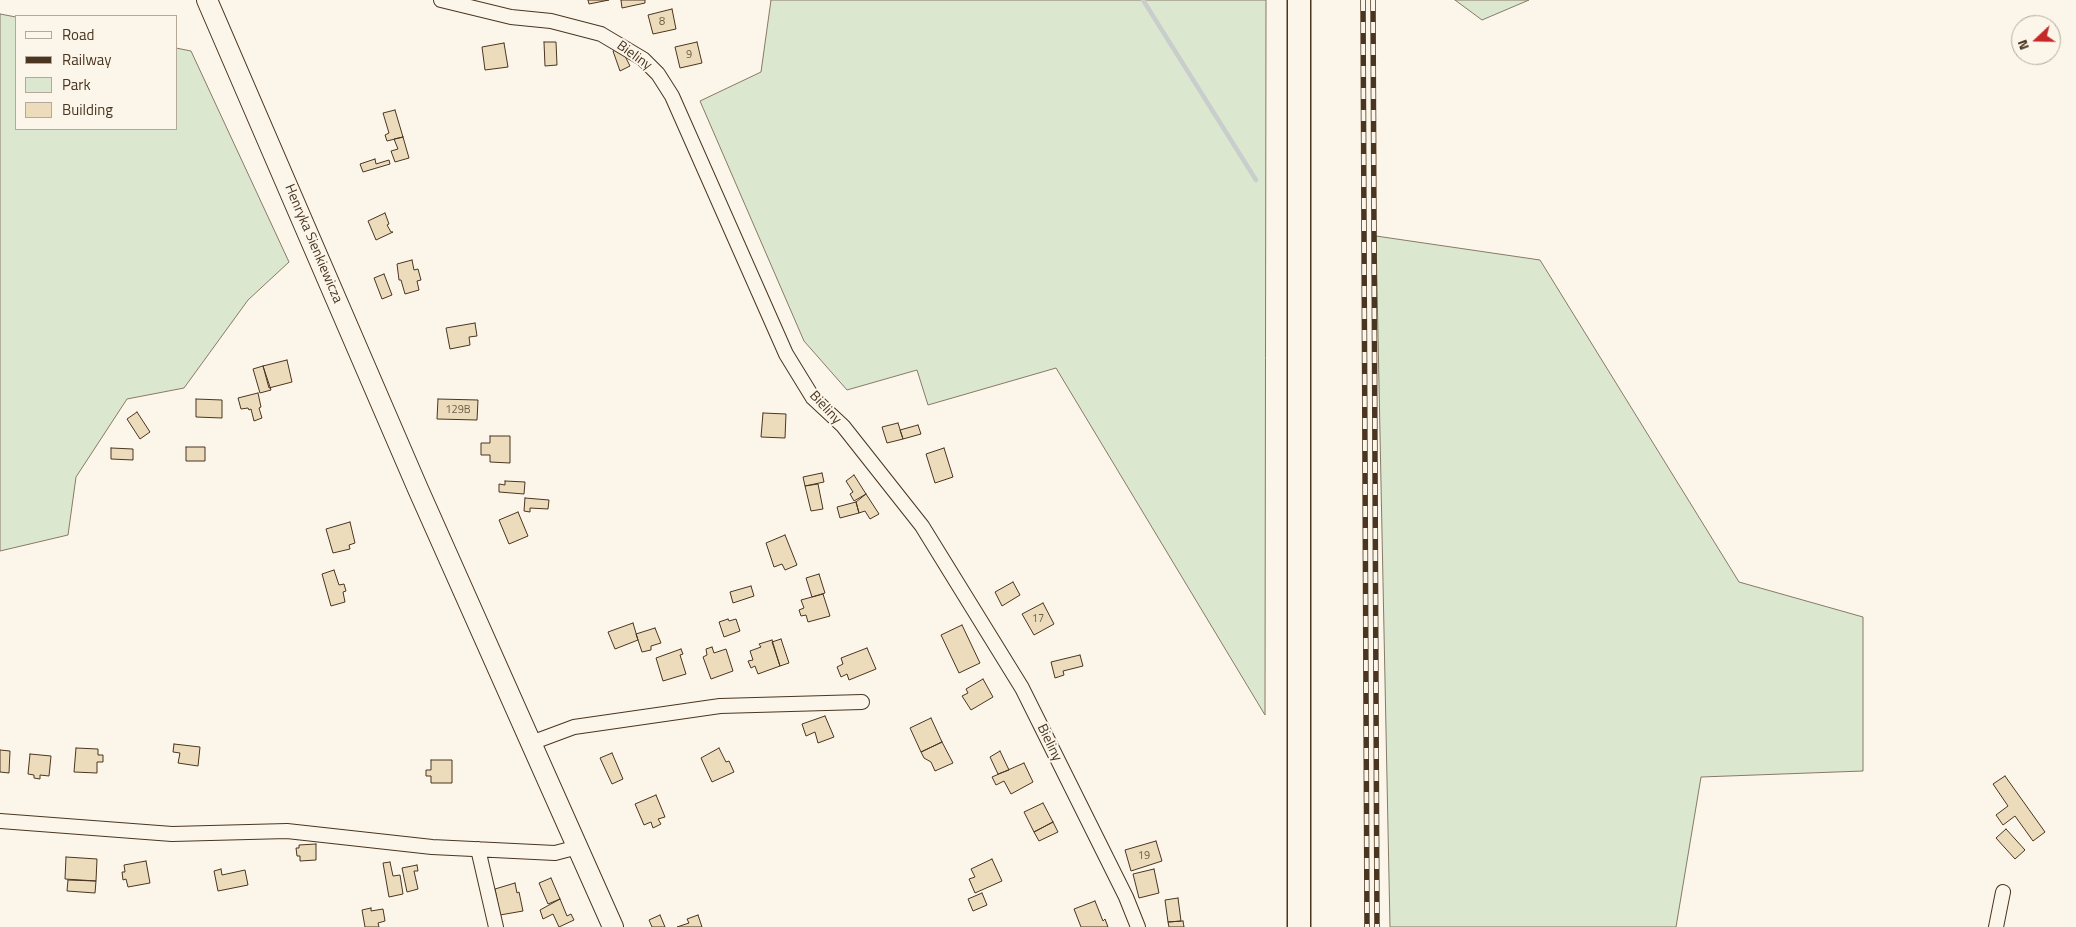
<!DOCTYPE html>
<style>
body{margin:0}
#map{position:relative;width:2076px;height:927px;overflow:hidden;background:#fbf6e9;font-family:"Titillium Web",sans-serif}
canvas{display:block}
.legend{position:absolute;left:15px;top:15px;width:162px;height:115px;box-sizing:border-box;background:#fbf6e9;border:1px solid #b4a999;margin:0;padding:6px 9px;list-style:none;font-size:15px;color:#4a3520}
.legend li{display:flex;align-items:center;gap:10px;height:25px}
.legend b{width:25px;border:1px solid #b4a999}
.north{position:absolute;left:2011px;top:15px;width:50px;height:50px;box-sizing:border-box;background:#fbf6e9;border:1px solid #b4a999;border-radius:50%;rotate:249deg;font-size:14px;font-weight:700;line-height:20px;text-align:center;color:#4a3520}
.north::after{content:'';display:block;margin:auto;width:18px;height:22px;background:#c62828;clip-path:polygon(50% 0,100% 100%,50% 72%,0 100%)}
</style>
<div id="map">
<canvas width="2076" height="927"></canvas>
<ul class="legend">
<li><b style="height:6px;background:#fbf6e9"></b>Road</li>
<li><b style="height:6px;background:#4a3520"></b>Railway</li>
<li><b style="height:14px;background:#dce7d0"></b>Park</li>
<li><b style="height:14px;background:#ecdcbc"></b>Building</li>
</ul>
<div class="north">N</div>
</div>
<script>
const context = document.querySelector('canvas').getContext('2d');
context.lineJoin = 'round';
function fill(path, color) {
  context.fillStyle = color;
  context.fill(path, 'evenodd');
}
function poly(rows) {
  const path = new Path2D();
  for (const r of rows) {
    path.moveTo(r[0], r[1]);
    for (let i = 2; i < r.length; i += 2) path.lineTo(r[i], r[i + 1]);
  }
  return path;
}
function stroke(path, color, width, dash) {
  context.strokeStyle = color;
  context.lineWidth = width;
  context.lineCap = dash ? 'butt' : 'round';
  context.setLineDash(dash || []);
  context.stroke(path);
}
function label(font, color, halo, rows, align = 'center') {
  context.font = font + ' "Titillium Web",sans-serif';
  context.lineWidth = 4;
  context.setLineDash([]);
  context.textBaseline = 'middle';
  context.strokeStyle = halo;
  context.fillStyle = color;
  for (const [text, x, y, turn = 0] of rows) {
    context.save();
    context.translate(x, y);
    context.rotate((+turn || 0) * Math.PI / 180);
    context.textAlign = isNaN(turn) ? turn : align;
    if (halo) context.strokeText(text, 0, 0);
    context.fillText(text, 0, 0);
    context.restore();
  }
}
const green = poly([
 [771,0,1266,0,1265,715,1056,368,928,405,917,370,847,390,804,341,700,101,761,72,771,0],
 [1455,0,1529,0,1482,20,1455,0],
 [0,14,16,17,16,129,176,129,176,48,191,51,289,262,248,300,184,388,127,399,76,477,68,535,0,551,0,14],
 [1376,236,1540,260,1739,582,1863,617,1863,771,1701,777,1676,927,1390,927,1376,236]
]);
const stream = poly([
 [1143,0,1256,180]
]);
const building = poly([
 [588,0,609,0,589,4,588,0],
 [621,0,645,0,645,3,622,8,621,0],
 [672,9,676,29,653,34,648,15,672,9],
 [544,42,556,42,557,65,545,66,544,42],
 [697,42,702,63,680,68,675,47,697,42],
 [504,43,508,67,485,70,482,47,504,43],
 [618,49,623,52,630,66,620,71,613,51,618,49],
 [395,110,403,137,387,141,385,135,389,133,383,113,395,110],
 [403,137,409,158,395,162,391,151,398,149,394,139,403,137],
 [375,159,376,164,389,160,390,164,363,172,360,164,375,159],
 [385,213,389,224,387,225,391,232,393,232,376,240,368,221,385,213],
 [412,260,414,270,418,269,421,280,417,281,419,290,405,294,401,280,399,280,397,264,412,260],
 [384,274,392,295,382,299,374,278,384,274],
 [475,323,477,336,469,337,470,345,450,349,446,328,475,323],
 [287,360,292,382,269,388,263,366,287,360],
 [263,366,271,390,260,393,253,369,263,366],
 [258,393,261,407,259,408,262,418,254,421,251,409,249,410,248,408,241,409,238,398,258,393],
 [196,399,222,400,222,418,196,417,196,399],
 [438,399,478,400,477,420,437,419,438,399],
 [137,412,150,432,140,439,127,419,137,412],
 [763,413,786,414,785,438,761,437,763,413],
 [898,423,903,439,887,443,882,427,898,423],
 [918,425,921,434,903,439,900,430,918,425],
 [490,436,510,436,510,463,490,462,490,455,481,455,481,443,490,443,490,436],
 [186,447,205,447,205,461,186,461,186,447],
 [111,448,133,449,133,460,111,459,111,448],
 [944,448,953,477,935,483,926,454,944,448],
 [822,473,824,482,805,486,803,477,822,473],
 [854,475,866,494,854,501,850,494,853,492,846,481,854,475],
 [505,481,525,482,524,494,499,492,499,484,505,485,505,481],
 [818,484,823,509,811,511,805,486,818,484],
 [866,494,879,514,870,519,865,511,859,513,856,502,866,494],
 [525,498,549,500,548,509,530,508,530,512,524,511,525,498],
 [856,502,859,513,840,518,837,507,856,502],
 [518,512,528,536,509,544,499,520,518,512],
 [350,522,355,543,349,545,350,549,333,553,326,529,350,522],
 [785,535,797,565,785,570,782,564,774,567,766,543,785,535],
 [334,570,339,585,344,584,346,591,343,592,345,602,331,606,322,574,334,570],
 [819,574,825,593,812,597,806,578,819,574],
 [1013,582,1020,595,1002,606,995,592,1013,582],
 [751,586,754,596,733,603,730,592,751,586],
 [823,594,830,616,808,622,806,615,801,616,799,610,804,608,801,600,823,594],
 [1043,603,1054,624,1034,635,1022,614,1043,603],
 [728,619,729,621,736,619,740,631,724,637,719,622,728,619],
 [633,623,638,640,615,649,608,632,633,623],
 [962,625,980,663,959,673,941,635,962,625],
 [655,628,661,643,651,646,651,650,642,652,636,634,655,628],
 [781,639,789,663,780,666,772,642,781,639],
 [772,640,780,666,758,674,755,666,751,668,748,661,753,660,750,651,761,647,759,644,772,640],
 [712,647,714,653,726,649,733,671,711,679,703,657,707,655,706,649,712,647],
 [867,648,876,669,849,680,847,674,841,677,837,667,843,664,841,658,867,648],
 [681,649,683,654,680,655,686,674,663,681,656,658,681,649],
 [1080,655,1083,666,1063,671,1064,675,1055,678,1051,662,1080,655],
 [983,679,993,697,971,710,962,696,968,693,966,689,983,679],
 [825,716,834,737,818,743,815,732,806,736,802,724,825,716],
 [931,718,942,742,921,752,910,728,931,718],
 [942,742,953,763,935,771,931,762,924,758,921,752,942,742],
 [174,744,200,747,198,766,178,763,180,753,173,752,174,744],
 [76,748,98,749,98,755,103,755,103,762,97,762,97,773,74,772,76,748],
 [719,748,726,762,729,761,734,772,712,782,701,758,719,748],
 [0,750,10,751,9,773,0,772,0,750],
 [1000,751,1009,770,998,774,990,757,1000,751],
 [612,753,623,779,612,784,600,758,612,753],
 [30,754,51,756,49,776,40,775,40,779,34,778,34,775,28,774,30,754],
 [431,760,452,760,452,783,431,783,431,776,426,776,426,770,431,770,431,760],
 [1024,763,1033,782,1011,794,1004,781,996,785,992,777,1024,763],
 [2005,776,2045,832,2033,841,2015,816,2003,825,1996,815,2008,806,1993,784,2005,776],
 [656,795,665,817,658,819,661,824,653,828,651,822,644,825,635,804,656,795],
 [1043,803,1053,822,1034,832,1024,812,1043,803],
 [1053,822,1058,832,1039,841,1034,832,1053,822],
 [2006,829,2025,850,2015,859,1996,838,2006,829],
 [1156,841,1162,861,1131,871,1125,850,1156,841],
 [316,844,316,860,300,861,300,856,297,856,296,848,299,848,299,845,316,844],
 [66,857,97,859,96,881,65,879,66,857],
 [992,859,1002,881,975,893,969,879,975,877,971,869,992,859],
 [146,861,150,883,128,887,126,879,123,880,122,872,125,872,124,865,146,861],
 [390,862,393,876,400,875,403,894,389,897,383,863,390,862],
 [417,865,418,871,414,871,418,889,407,892,402,868,417,865],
 [221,869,222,875,245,870,248,885,218,891,214,871,221,869],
 [1154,869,1159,893,1139,898,1133,874,1154,869],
 [551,878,560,899,548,904,539,883,551,878],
 [68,880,96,881,95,893,67,891,68,880],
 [515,883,517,893,519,892,523,911,500,915,495,889,515,883],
 [982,893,987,905,973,911,968,899,982,893],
 [1178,898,1181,921,1168,922,1165,900,1178,898],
 [560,899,567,916,571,914,574,920,559,927,553,914,543,919,540,910,560,899],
 [1095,901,1103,921,1105,919,1108,927,1081,927,1074,909,1095,901],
 [371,908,371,911,383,909,385,921,378,923,379,927,365,927,362,910,371,908],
 [660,915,665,927,652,927,649,920,660,915],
 [698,915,702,927,677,927,689,923,687,919,698,915],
 [1183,921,1184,927,1169,927,1168,922,1183,921]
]);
const minor = poly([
 [441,0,511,17,551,21,601,34,643,59,658,74,672,96,786,354,813,398,843,426,922,526,1022,688,1126,897,1138,927],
 [531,743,574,727,720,706,862,702],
 [0,821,172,834,287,831,432,847,555,853,578,847],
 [478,849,496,927],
 [1996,927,2003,892]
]);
const secondary = poly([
 [207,0,418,489,613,927]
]);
const primary = poly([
 [1299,0,1299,927]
]);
const rail = poly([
 [1363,0,1367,927],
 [1373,0,1377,927]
]);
const numberNames = [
 ["8",662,22],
 ["9",689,55],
 ["129B",458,410],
 ["17",1038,619],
 ["19",1144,856]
];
const streetNames = [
 ["Bieliny",634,56,36],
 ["Henryka Sienkiewicza",313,244,67],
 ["Bieliny",825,408,47],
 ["Bieliny",1049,743,64]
];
fill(green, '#dce7d0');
stroke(green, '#887966', 1);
stroke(stream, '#c9cecd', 4.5);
fill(building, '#ecdcbc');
stroke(building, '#4a3520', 1);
stroke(minor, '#4a3520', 16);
stroke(secondary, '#4a3520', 22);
stroke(primary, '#4a3520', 25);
stroke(minor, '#fbf6e9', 14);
stroke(secondary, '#fbf6e9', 20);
stroke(primary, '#fbf6e9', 22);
stroke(rail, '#4a3520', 5.5);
stroke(rail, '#fbf6e9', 4, [11]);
label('11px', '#725f47', null, numberNames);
label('14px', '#4a3520', '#fbf6e9', streetNames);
</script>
